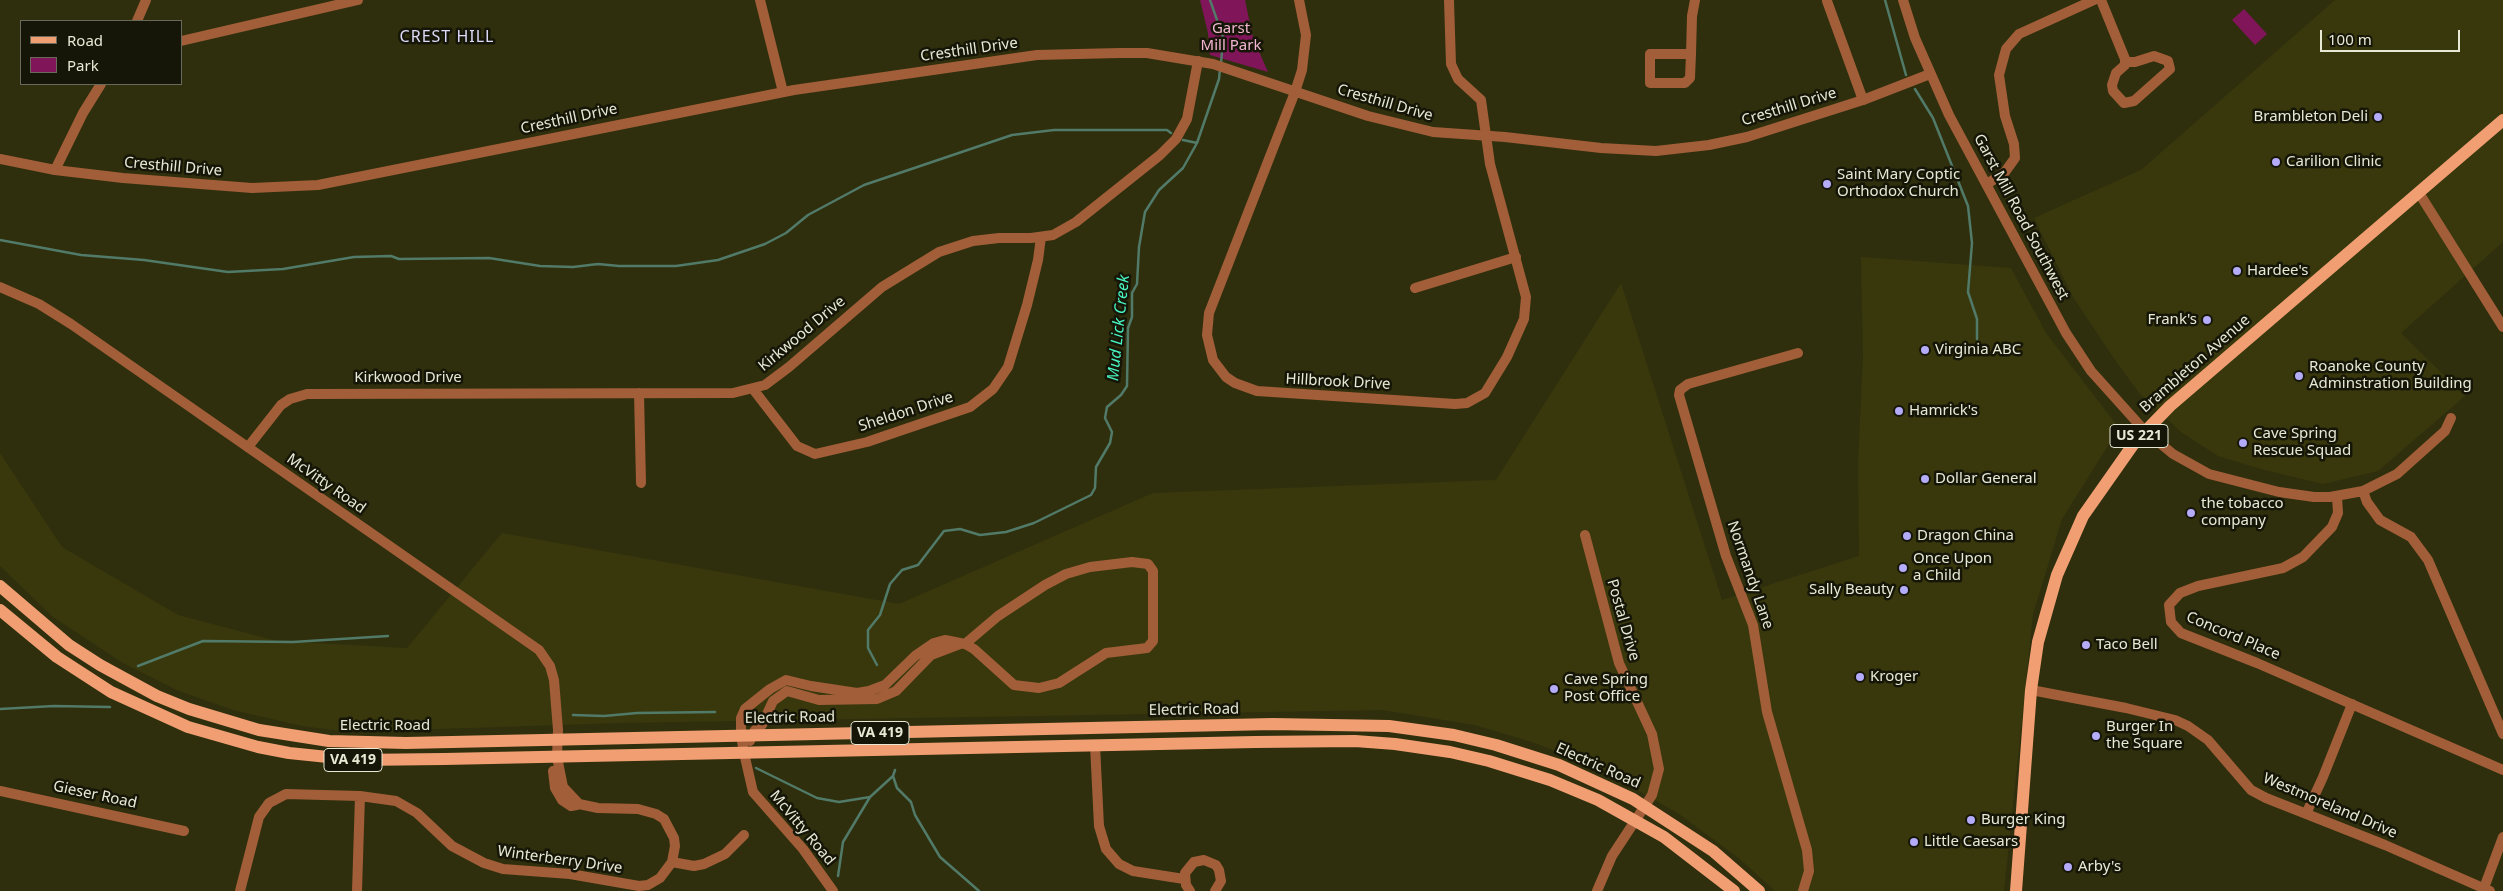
<!DOCTYPE html>
<style>
body{margin:0}
#map{position:relative;width:2503px;height:891px;overflow:hidden;background:#2f2f0d;font-family:"Noto Sans",sans-serif}
canvas{display:block}
.legend{position:absolute;left:20px;top:20px;width:162px;height:65px;box-sizing:border-box;background:#161608;border:1px solid #6a6a5a;margin:0;padding:6px 9px;list-style:none;font-size:15px;color:#e8e9d5}
.legend li{display:flex;align-items:center;gap:10px;height:25px}
.legend b{width:25px;border:1px solid #6a6a5a}
.scale{position:absolute;left:2320px;top:30px;width:140px;height:22px;box-sizing:border-box;border:2px solid #e8e9d5;border-top:0;padding-left:6px;font-size:15px;line-height:18px;white-space:nowrap;color:#e8e9d5;-webkit-text-stroke:4px #161608;paint-order:stroke}
</style>
<div id="map">
<canvas width="2503" height="891"></canvas>
<ul class="legend">
<li><b style="height:6px;background:#f19e73"></b>Road</li>
<li><b style="height:14px;background:#811559"></b>Park</li>
</ul>
<div class="scale">100 m</div>
</div>
<script>
const context = document.querySelector('canvas').getContext('2d');
context.lineJoin = 'round';
function fill(path, color) {
  context.fillStyle = color;
  context.fill(path, 'evenodd');
}
function poly(rows) {
  const path = new Path2D();
  for (const r of rows) {
    path.moveTo(r[0], r[1]);
    for (let i = 2; i < r.length; i += 2) path.lineTo(r[i], r[i + 1]);
  }
  return path;
}
function stroke(path, color, width, dash) {
  context.strokeStyle = color;
  context.lineWidth = width;
  context.lineCap = dash ? 'butt' : 'round';
  context.setLineDash(dash || []);
  context.stroke(path);
}
function label(font, color, halo, rows, align = 'center') {
  context.font = font + ' "Noto Sans",sans-serif';
  context.lineWidth = 5;
  context.setLineDash([]);
  context.textBaseline = 'middle';
  context.strokeStyle = halo;
  context.fillStyle = color;
  for (const [text, x, y, turn = 0] of rows) {
    context.save();
    context.translate(x, y);
    context.rotate((+turn || 0) * Math.PI / 180);
    context.textAlign = isNaN(turn) ? turn : align;
    if (halo) context.strokeText(text, 0, 0);
    context.fillText(text, 0, 0);
    context.restore();
  }
}
const built = poly([
 [2335,0,2503,0,2503,242,2401,333,2465,396,2378,471,2323,484,2261,469,2218,456,2181,432,2140,394,2115,360,2073,297,2034,218,2141,170],
 [1861,257,2011,268,2046,333,2119,428,2062,519,2033,614,2004,891,1775,891,1740,859,1679,814,1601,769,1532,742,1475,725,1382,710,618,723,349,732,302,726,233,710,179,691,123,663,53,617,0,566,0,453,62,547,178,615,277,641,407,648,502,533,899,604,1153,493,1496,480,1621,283,1722,600,1859,556,1858,463,1863,356]
]);
const green = poly([
 [1200,0,1245,0,1253,38,1268,72,1210,55,1208,33],
 [2244,9,2267,34,2255,45,2232,20]
]);
const stream = poly([
 [1210,0,1223,37,1221,64],
 [1885,0,1906,75],
 [1915,89,1933,118,1968,206,1972,243,1968,292,1977,319,1977,339],
 [1183,140,1197,143],
 [0,240,81,255,144,260,228,272,283,269,354,257,391,256,399,259,489,258,540,266,573,267,598,264,619,266,676,266,718,260,765,244,786,233,808,215,864,185,1012,135,1054,130,1167,130,1171,133],
 [877,665,868,648,868,630,880,615,890,584,902,570,918,565,944,531,960,529,980,535,1006,532,1034,523,1091,495,1095,488,1096,467,1110,443,1112,432,1105,418,1107,407,1121,395,1127,386,1128,328,1132,317,1132,293,1137,284,1139,247,1145,212,1159,190,1183,168,1197,143,1219,79,1220,69],
 [138,666,203,641,293,642,388,636],
 [0,709,54,706,110,707],
 [573,715,604,716,637,713,715,712],
 [756,768,817,798,839,802,870,797],
 [895,770,893,776,897,788,911,802,915,815,940,857,979,891],
 [838,876,843,842,870,797,893,776]
]);
const minor = poly([
 [760,0,783,92],
 [1299,0,1306,35,1302,70,1295,92,1209,313,1207,335,1213,360,1226,377,1235,383,1257,391,1455,404,1467,403,1485,393,1507,357,1524,319,1526,297,1490,164,1481,100,1458,79,1451,64,1449,0],
 [2101,0,2125,59,2125,65,2116,73,2112,85,2113,91,2124,103,2134,101,2170,69,2168,61,2154,56,2135,62,2126,62],
 [1827,1,1863,100],
 [137,21,146,0],
 [181,41,358,0],
 [1691,54,1650,54,1650,83,1685,83,1690,78,1691,54,1692,16,1695,0],
 [55,170,83,113,101,84],
 [1987,184,2005,172,2015,158,2014,144,2005,116,1999,75,2006,49,2019,34,2094,0],
 [1415,288,1516,257],
 [1798,353,1688,384,1680,390,1679,395,1726,556,1753,625,1767,712,1807,850,1809,871,1803,891],
 [753,389,797,446,815,454,867,442,970,407,993,389,1008,367,1027,305,1038,260,1041,237],
 [639,393,641,483],
 [2144,430,2173,454,2209,474,2279,492,2314,497,2330,497,2363,491,2397,474,2445,431,2451,418],
 [248,447,281,405,290,399,307,394,733,393,765,385,789,367,882,287,939,252,973,241,999,238,1031,238,1053,235,1076,222,1160,155,1176,139,1187,119,1198,61],
 [2363,491,2367,502,2380,520,2411,537,2428,560,2503,734],
 [2337,497,2338,513,2332,527,2303,557,2283,568,2198,586,2180,593,2169,605,2171,622,2181,633,2257,663,2503,770],
 [1585,535,1619,663,1652,734,1659,769,1652,795,1612,856,1597,891],
 [1132,562,1148,564,1153,571,1153,641,1147,648,1106,653,1059,683,1039,688,1014,685,974,649,965,644,998,616,1045,585,1066,574,1090,567,1132,562],
 [2031,690,2126,708,2175,720,2188,726,2208,740,2251,790,2266,798,2385,845,2490,891],
 [750,741,755,730,762,725,773,701,787,691,819,700,877,699,896,691,931,655,960,644],
 [1095,745,1099,826,1106,849,1119,864,1133,871,1184,879],
 [744,753,741,735,741,718,745,709,770,689,786,680,811,686,857,693,869,691,885,685,915,656,934,643,945,640,965,644],
 [553,771,555,788,562,800,571,806,577,805],
 [0,791,184,831],
 [2306,814,2323,777,2352,704],
 [672,862,694,866,704,864,725,854,744,835],
 [2484,888,2503,837],
 [240,891,259,817,269,803,286,794,360,796,396,801,417,813,452,846,484,863,503,869,570,874,639,886,648,885,660,878,672,862,675,846,674,838,664,819,656,814,638,809,598,808,579,804,563,787,557,757],
 [357,891,360,796],
 [1190,891,1186,885,1185,873,1194,862,1204,860,1216,865,1219,870,1221,881,1215,891]
]);
const tertiary = poly([
 [1903,0,1915,38,1949,115,2066,333,2091,371,2144,430],
 [0,159,55,170,123,178,252,188,318,185,794,90,1037,55,1119,53,1147,53,1213,64,1368,116,1433,132,1505,137,1601,148,1656,151,1709,145,1747,137,1863,100,1930,74],
 [2419,193,2503,327],
 [0,287,39,304,71,324,539,650,550,666,554,680,558,730,557,757],
 [744,753,753,792,803,849,833,891]
]);
const primary = poly([
 [0,586,69,645,100,665,157,696,189,709,259,730,329,741,406,743,1273,724,1389,726,1454,735,1496,745,1559,765,1633,799,1713,851,1759,891],
 [0,610,57,657,111,692,188,727,258,747,289,753,357,760,444,759,1255,742,1355,741,1395,744,1450,752,1489,761,1550,780,1598,800,1664,837,1734,891],
 [2016,891,2031,690,2038,642,2057,575,2083,516,2135,442,2170,406,2503,120]
]);
const markers = [
 [2378,117,5,"#b4acf9"],
 [2276,162,5,"#b4acf9"],
 [1827,184,5,"#b4acf9"],
 [2237,271,5,"#b4acf9"],
 [2207,320,5,"#b4acf9"],
 [1925,350,5,"#b4acf9"],
 [2299,376,5,"#b4acf9"],
 [1899,411,5,"#b4acf9"],
 [2243,443,5,"#b4acf9"],
 [1925,479,5,"#b4acf9"],
 [2191,513,5,"#b4acf9"],
 [1907,536,5,"#b4acf9"],
 [1903,568,5,"#b4acf9"],
 [1904,590,5,"#b4acf9"],
 [2086,645,5,"#b4acf9"],
 [1860,677,5,"#b4acf9"],
 [1554,689,5,"#b4acf9"],
 [2096,736,5,"#b4acf9"],
 [1971,820,5,"#b4acf9"],
 [1914,842,5,"#b4acf9"],
 [2068,867,5,"#b4acf9"]
];
const shields = [
 [2139,436,58],
 [880,733,58],
 [353,760,58]
];
const shieldNames = [
 ["US 221",2139,436],
 ["VA 419",880,733],
 ["VA 419",353,760]
];
const parkNames = [
 ["Garst",1231,29],
 ["Mill Park",1231,46]
];
const streetNames = [
 ["Cresthill Drive",969,50,-8],
 ["Cresthill Drive",1385,103,16],
 ["Cresthill Drive",1789,107,-17],
 ["Cresthill Drive",569,119,-12],
 ["Cresthill Drive",173,167,5],
 ["Garst Mill Road Southwest",2021,217,62],
 ["Kirkwood Drive",802,334,-40],
 ["Brambleton Avenue",2195,364,-41],
 ["Kirkwood Drive",408,378],
 ["Hillbrook Drive",1338,382,3],
 ["Sheldon Drive",906,412,-18],
 ["McVitty Road",326,484,35],
 ["Normandy Lane",1750,575,71],
 ["Postal Drive",1623,620,74],
 ["Concord Place",2233,636,23],
 ["Electric Road",1194,710,-1],
 ["Electric Road",790,718,-1],
 ["Electric Road",385,726],
 ["Electric Road",1598,766,24],
 ["Gieser Road",95,795,12],
 ["Westmoreland Drive",2330,806,23],
 ["McVitty Road",802,828,50],
 ["Winterberry Drive",560,860,8]
];
const poiNames = [
 ["Brambleton Deli",2368,117,"right"],
 ["Carilion Clinic",2286,162],
 ["Saint Mary Coptic",1837,175],
 ["Orthodox Church",1837,192],
 ["Hardee's",2247,271],
 ["Frank's",2197,320,"right"],
 ["Virginia ABC",1935,350],
 ["Roanoke County",2309,367],
 ["Adminstration Building",2309,384],
 ["Hamrick's",1909,411],
 ["Cave Spring",2253,434],
 ["Rescue Squad",2253,451],
 ["Dollar General",1935,479],
 ["the tobacco",2201,504],
 ["company",2201,521],
 ["Dragon China",1917,536],
 ["Once Upon",1913,559],
 ["a Child",1913,576],
 ["Sally Beauty",1894,590,"right"],
 ["Taco Bell",2096,645],
 ["Kroger",1870,677],
 ["Cave Spring",1564,680],
 ["Post Office",1564,697],
 ["Burger In",2106,727],
 ["the Square",2106,744],
 ["Burger King",1981,820],
 ["Little Caesars",1924,842],
 ["Arby's",2078,867]
];
const neighbourhoodNames = [
 ["CREST HILL",447,37]
];
const waterNames = [
 ["Mud Lick Creek",1119,328,-84]
];
fill(built, '#39380d');
fill(green, '#811559');
stroke(stream, '#517a68', 2.5);
stroke(minor, '#a15e39', 10);
stroke(tertiary, '#a15e39', 10);
stroke(primary, '#f19e73', 12);
for (const [x, y, r, color] of markers) {
  const dot = new Path2D();
  dot.arc(x, y, r, 0, 2 * Math.PI);
  context.fillStyle = color;
  context.fill(dot);
  stroke(dot, '#161608', 2);
}
for (const [x, y, w] of shields) {
  const box = new Path2D();
  box.roundRect(x - w / 2, y - 11.5, w, 23, 4);
  context.fillStyle = '#161608';
  context.fill(box);
  stroke(box, '#e8e9d5', 1);
}
label('bold 14px', '#e8e9d5', null, shieldNames);
label('15px', '#f2b6d3', '#161608', parkNames);
label('15px', '#e8e9d5', '#161608', streetNames);
label('15px', '#e8e9d5', '#161608', poiNames, 'left');
context.letterSpacing = '1px';
label('16px', '#dddbf8', '#161608', neighbourhoodNames);
context.letterSpacing = '0px';
label('italic 16px', '#48f4c1', '#161608', waterNames);
</script>
